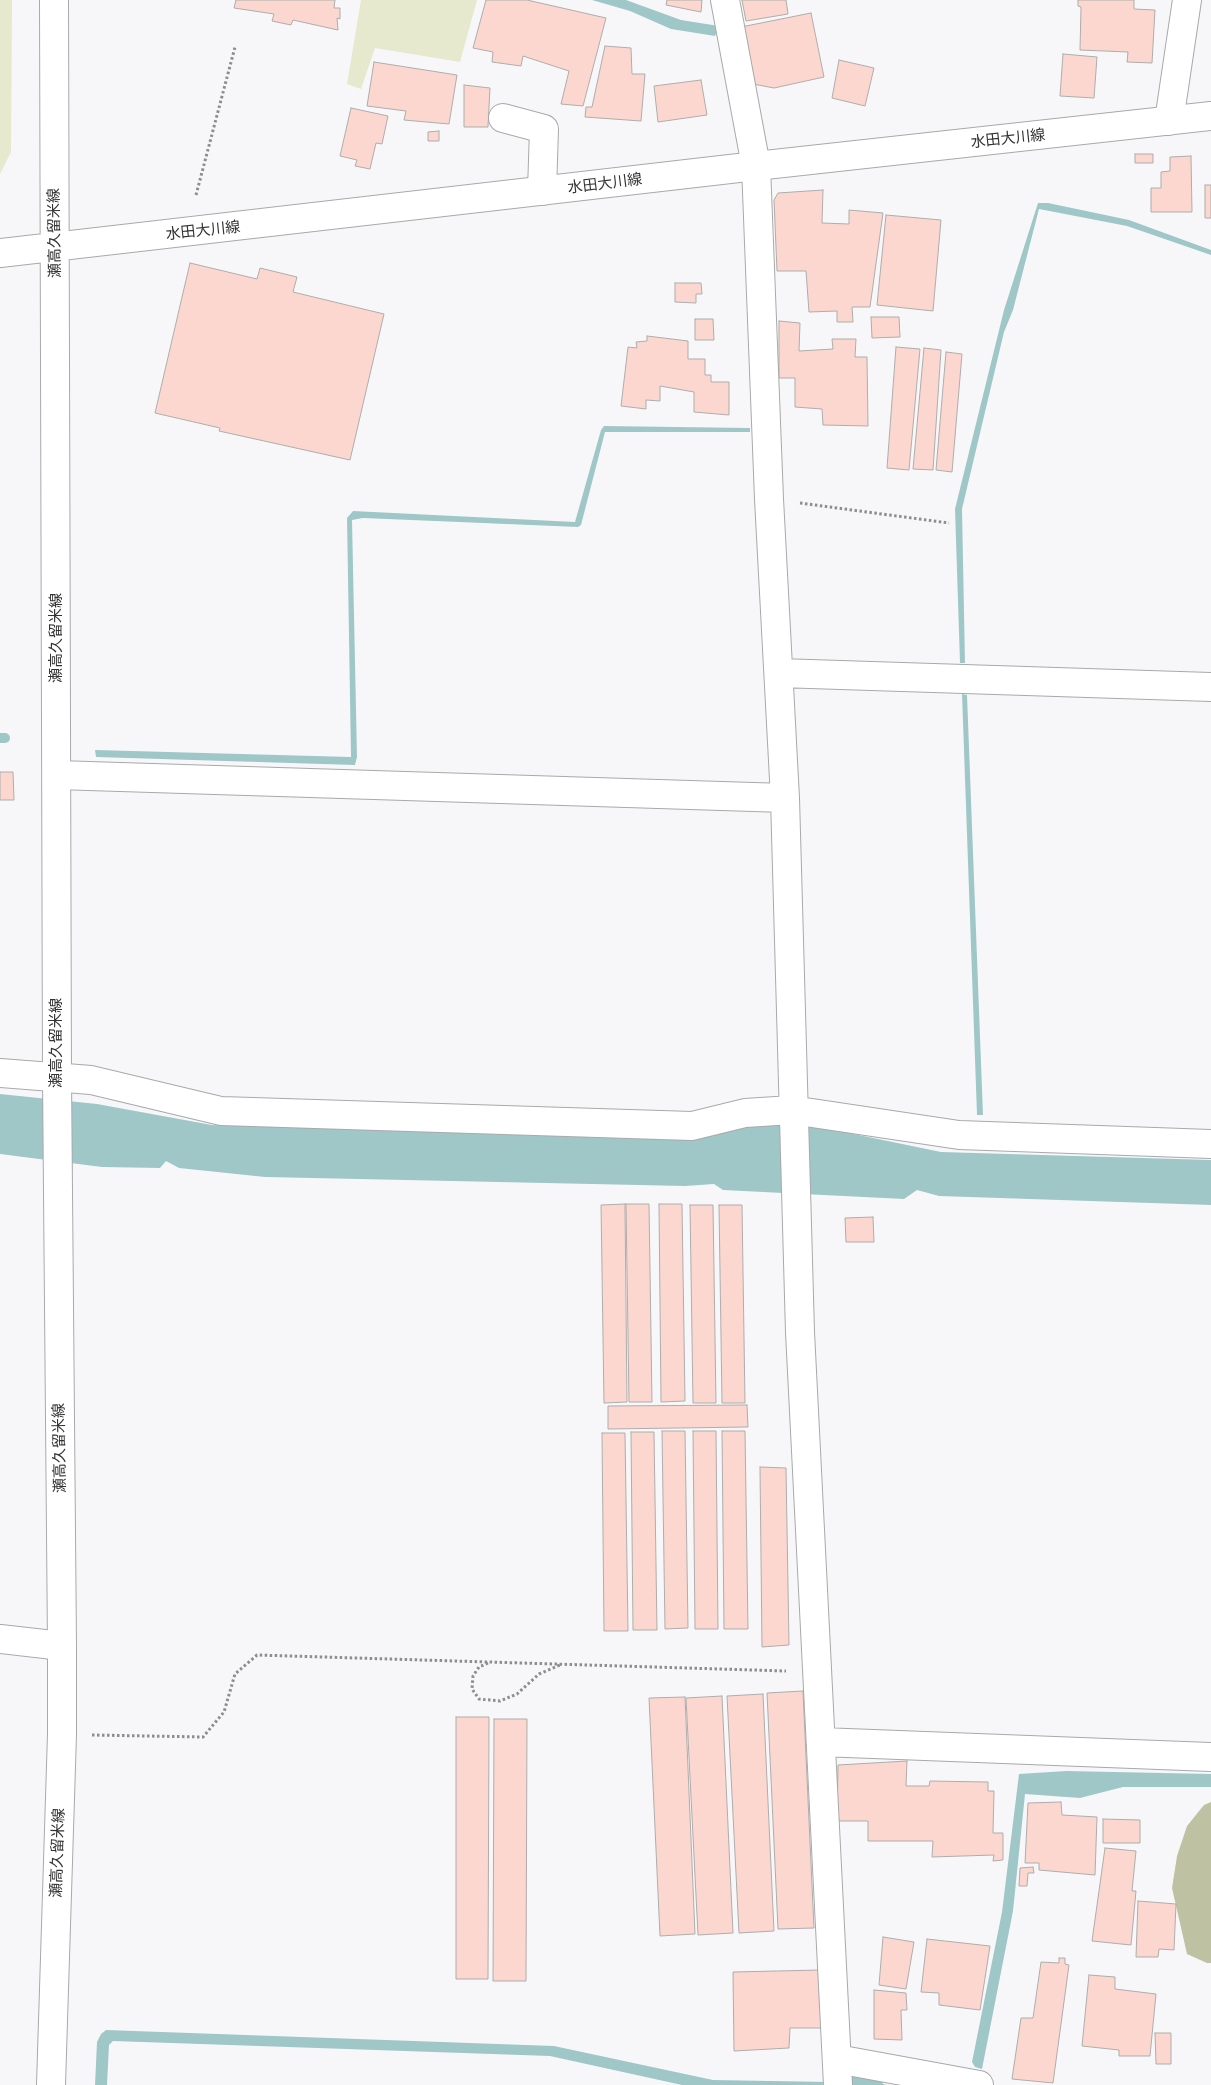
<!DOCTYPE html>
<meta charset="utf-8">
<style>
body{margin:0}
canvas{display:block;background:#f7f7f9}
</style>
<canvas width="1211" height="2085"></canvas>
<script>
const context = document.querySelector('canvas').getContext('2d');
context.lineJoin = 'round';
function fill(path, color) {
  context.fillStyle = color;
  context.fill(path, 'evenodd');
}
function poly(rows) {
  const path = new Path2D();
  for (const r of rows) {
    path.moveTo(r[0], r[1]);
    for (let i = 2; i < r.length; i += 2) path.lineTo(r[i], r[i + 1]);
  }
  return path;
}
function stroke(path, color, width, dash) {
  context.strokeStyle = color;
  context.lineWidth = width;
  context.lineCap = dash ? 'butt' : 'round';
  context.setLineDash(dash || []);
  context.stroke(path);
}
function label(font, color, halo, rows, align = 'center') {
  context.font = font + ' Karla,"Noto Sans JP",sans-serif';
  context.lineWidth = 5;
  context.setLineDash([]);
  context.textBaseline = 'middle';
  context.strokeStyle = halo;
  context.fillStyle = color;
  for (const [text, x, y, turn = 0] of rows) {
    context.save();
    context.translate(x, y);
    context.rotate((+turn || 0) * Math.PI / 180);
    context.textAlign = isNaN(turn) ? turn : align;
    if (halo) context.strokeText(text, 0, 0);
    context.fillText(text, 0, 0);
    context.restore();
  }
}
const green = poly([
 [0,0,12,0,11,152,0,174],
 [361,0,477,0,460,62,375,48,361,89,347,84]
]);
const forest = poly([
 [1211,1802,1211,1963,1207,1963,1187,1954,1172,1888,1177,1856,1187,1826,1204,1805]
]);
const water = poly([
 [592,0,626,0,681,20,719,26,715,36,671,29,630,11],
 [1038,203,1048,203,1129,220,1211,250,1211,255,1127,226,1039,209,1013,310,1004,332,962,509,965,663,960,663,955,509,1004,310],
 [604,426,750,428,750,432,605,432,581,525,578,527,363,518,352,520,357,757,355,765,96,757,95,750,351,757,347,518,353,511,575,522,601,430],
 [962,694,967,695,983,1115,977,1115],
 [0,1094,97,1104,212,1125,644,1139,694,1138,748,1126,810,1125,941,1152,1211,1160,1211,1205,939,1196,917,1190,904,1199,723,1190,714,1184,685,1186,265,1177,179,1168,166,1161,160,1168,102,1167,0,1154],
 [1066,1771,1211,1774,1211,1787,1123,1787,1080,1798,1025,1794,1013,1911,982,2069,975,2067,972,2062,1002,1912,1019,1774],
 [106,2030,554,2046,713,2080,829,2082,848,2074,881,2076,883,2084,887,2085,682,2085,550,2056,113,2041,109,2045,107,2085,95,2085,97,2042,101,2034]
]);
const stream = poly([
 [0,738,5,738]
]);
const building = poly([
 [236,0,335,0,334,8,340,8,340,19,337,18,338,30,293,20,291,25,272,21,274,14,234,8,236,0],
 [486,0,527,0,606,18,583,106,561,104,569,71,523,56,521,66,492,62,493,52,473,48,486,0],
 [667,0,702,0,701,12,666,5,667,0],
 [742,0,786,0,788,14,746,21,742,0],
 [1078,0,1134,0,1134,9,1155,10,1152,63,1127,62,1128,52,1080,50,1081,7,1078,6,1078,0],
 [811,13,824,77,774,88,753,84,741,27,811,13],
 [605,46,631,48,632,74,645,74,641,121,585,117,586,107,592,107,605,46],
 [1063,54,1097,57,1094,98,1060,96,1063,54],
 [839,60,874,68,865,106,832,98,839,60],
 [374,62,457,75,449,124,404,120,406,111,367,106,374,62],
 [701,80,707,115,658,122,654,86,701,80],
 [464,85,490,88,488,127,464,127,464,85],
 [351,108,388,116,382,144,376,143,370,169,355,166,357,160,340,156,351,108],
 [439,131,439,141,428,141,428,132,439,131],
 [1135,154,1153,154,1153,163,1135,163,1135,154],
 [1191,156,1192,212,1151,212,1151,188,1161,188,1161,172,1170,171,1170,157,1191,156],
 [1205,185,1211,185,1211,218,1205,218,1205,185],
 [823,190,822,223,849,224,849,210,883,213,870,307,852,307,853,322,837,322,837,311,809,312,806,271,777,271,774,200,778,193,823,190],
 [886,215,941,220,933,311,877,305,886,215],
 [190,263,257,279,260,268,297,277,293,292,384,314,350,460,219,431,220,428,155,413,190,263],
 [675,283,701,283,702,294,696,294,696,303,675,302,675,283],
 [871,317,899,317,900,337,872,338,871,317],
 [695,319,713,319,714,340,695,340,695,319],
 [779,321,800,323,799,351,833,349,832,339,856,339,855,357,867,357,868,426,823,425,822,409,795,407,795,378,779,378,779,321],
 [647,336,688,341,688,359,705,359,705,375,711,375,711,382,729,382,729,415,694,412,694,392,660,386,660,401,646,400,646,409,621,406,628,347,637,348,636,342,647,341,647,336],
 [896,347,920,349,909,470,887,468,896,347],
 [924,348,941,350,933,470,913,469,924,348],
 [946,352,962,354,952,472,936,470,946,352],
 [0,772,13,772,14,800,0,800,0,772],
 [625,1204,627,1402,604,1403,601,1205,625,1204],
 [626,1204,649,1204,652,1402,629,1402,626,1204],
 [659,1204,682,1204,685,1401,661,1402,659,1204],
 [690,1205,713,1205,716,1403,693,1403,690,1205],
 [719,1205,742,1205,745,1403,722,1403,719,1205],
 [873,1217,874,1242,846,1242,845,1218,873,1217],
 [747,1405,748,1427,608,1429,608,1406,747,1405],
 [662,1431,685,1431,688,1628,665,1629,662,1431],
 [693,1431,716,1431,718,1629,695,1629,693,1431],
 [722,1431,745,1431,748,1629,724,1629,722,1431],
 [631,1432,654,1432,657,1630,633,1630,631,1432],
 [602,1433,625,1433,628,1631,604,1631,602,1433],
 [760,1467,786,1468,789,1645,762,1647,760,1467],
 [803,1691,814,1928,778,1929,767,1693,803,1691],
 [763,1694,774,1931,739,1933,727,1696,763,1694],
 [722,1696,733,1933,698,1935,686,1698,722,1696],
 [685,1697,695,1934,660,1936,649,1698,685,1697],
 [456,1717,489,1717,488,1979,456,1979,456,1717],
 [494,1719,527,1719,526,1981,493,1981,494,1719],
 [907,1761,906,1786,929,1786,930,1781,988,1782,988,1791,994,1791,993,1833,1003,1833,1003,1860,993,1861,994,1855,932,1857,933,1841,868,1841,868,1821,837,1821,838,1765,907,1761],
 [1061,1802,1062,1815,1097,1817,1095,1875,1039,1870,1039,1863,1025,1863,1028,1803,1061,1802],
 [1103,1819,1140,1820,1140,1843,1103,1843,1103,1819],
 [1105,1848,1136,1851,1132,1891,1136,1891,1131,1945,1092,1941,1105,1848],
 [1033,1867,1034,1873,1028,1873,1027,1886,1019,1886,1020,1868,1033,1867],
 [1138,1901,1176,1904,1174,1950,1159,1949,1158,1957,1136,1957,1138,1901],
 [883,1937,914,1942,906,1989,879,1985,883,1937],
 [927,1939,990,1946,980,2010,939,2005,939,1993,921,1992,927,1939],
 [1059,1958,1065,1958,1065,1964,1069,1965,1053,2083,1012,2079,1021,2018,1033,2018,1041,1962,1059,1963,1059,1958],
 [820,1970,823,2028,790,2028,789,2048,734,2051,733,1972,820,1970],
 [1089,1975,1115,1977,1115,1989,1156,1994,1150,2056,1119,2056,1119,2050,1082,2046,1089,1975],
 [874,1990,906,1993,907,2010,901,2010,902,2040,874,2039,874,1990],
 [1155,2033,1171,2033,1171,2064,1156,2064,1155,2033]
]);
const path = poly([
 [196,195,235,47],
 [800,503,949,523],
 [488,1663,479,1667,473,1676,472,1689,479,1699,500,1701,517,1694,539,1674,560,1665],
 [92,1735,203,1737,224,1712,235,1674,257,1655,786,1671]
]);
const minor = poly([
 [725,0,756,166,769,499,785,798,800,1332,838,2085],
 [503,118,544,129,542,191],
 [1169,121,1187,0],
 [779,673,1211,687],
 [57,775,785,798],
 [0,1073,91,1080,221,1111,692,1126,745,1113,792,1110,959,1135,1211,1144],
 [0,1639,62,1646],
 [821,1742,1211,1757],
 [837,2059,979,2085]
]);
const major = poly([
 [0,253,756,166,1211,116],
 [51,2085,62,1734,62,1646,57,1078,54,0]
]);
const streetNames = [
 ["水田大川線",1008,139,-6],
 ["水田大川線",605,184,-7],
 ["水田大川線",203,231,-6],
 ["瀬高久留米線",55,233,-91],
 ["瀬高久留米線",57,638,-90],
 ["瀬高久留米線",57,1043,-90],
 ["瀬高久留米線",60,1448,-91],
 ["瀬高久留米線",58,1853,-88]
];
fill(green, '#e6e9ce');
fill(forest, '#bec1a2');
fill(water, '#a0c7c8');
stroke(stream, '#a0c7c8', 10);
fill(building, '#fbd7cf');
stroke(building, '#aeadac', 1);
stroke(minor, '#a8a9aa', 30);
stroke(major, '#a8a9aa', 30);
stroke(path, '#8d8d8e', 3, [2.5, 2.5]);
stroke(minor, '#fff', 28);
stroke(major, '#fff', 28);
label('15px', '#323233', '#fff', streetNames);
</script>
